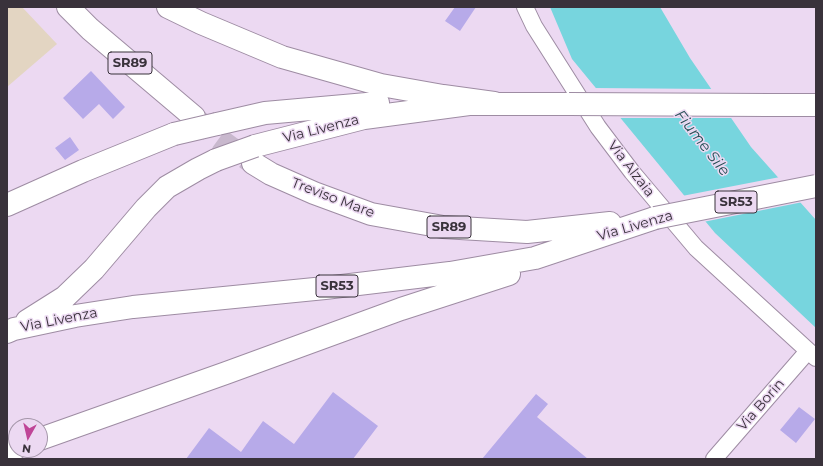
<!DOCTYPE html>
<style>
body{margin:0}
#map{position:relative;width:823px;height:466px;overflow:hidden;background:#ecd9f2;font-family:Montserrat,sans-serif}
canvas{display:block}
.frame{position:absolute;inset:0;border:8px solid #39323b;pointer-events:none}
.north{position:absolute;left:8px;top:418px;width:40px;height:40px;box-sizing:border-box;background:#ecd9f2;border:1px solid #a496a9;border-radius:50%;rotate:188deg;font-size:11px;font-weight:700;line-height:16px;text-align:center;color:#39323b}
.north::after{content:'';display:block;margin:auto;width:14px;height:18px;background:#bf4597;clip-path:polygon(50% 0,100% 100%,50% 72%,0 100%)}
</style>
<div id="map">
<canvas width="823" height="466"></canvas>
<div class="frame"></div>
<div class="north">N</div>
</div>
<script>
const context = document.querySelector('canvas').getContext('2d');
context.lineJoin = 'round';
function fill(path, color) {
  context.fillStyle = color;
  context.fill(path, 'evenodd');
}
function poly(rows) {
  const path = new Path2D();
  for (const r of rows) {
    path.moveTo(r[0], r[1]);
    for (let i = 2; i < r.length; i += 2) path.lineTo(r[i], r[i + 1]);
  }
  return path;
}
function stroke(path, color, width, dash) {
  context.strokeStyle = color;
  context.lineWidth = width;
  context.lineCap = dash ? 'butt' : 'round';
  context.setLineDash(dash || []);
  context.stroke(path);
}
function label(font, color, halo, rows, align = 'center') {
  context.font = font + ' Montserrat,sans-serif';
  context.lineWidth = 3;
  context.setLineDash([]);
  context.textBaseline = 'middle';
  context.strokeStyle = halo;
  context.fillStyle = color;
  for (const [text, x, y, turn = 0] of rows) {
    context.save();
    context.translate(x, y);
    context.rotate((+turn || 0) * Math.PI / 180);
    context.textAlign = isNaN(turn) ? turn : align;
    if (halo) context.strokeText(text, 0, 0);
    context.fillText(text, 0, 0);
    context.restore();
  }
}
const industrial = poly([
 [7,7,22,7,57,44,7,87]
]);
const water = poly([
 [550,7,660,7,690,58,751,147,816,220,816,328,715,233,572,59]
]);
const pier = poly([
 [593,88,713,89,733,118,618,118],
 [780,177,803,202,703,222,682,196]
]);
const building = poly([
 [455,7,476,7,460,31,445,21],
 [91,71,125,107,113,119,99,104,83,119,63,98],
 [70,137,79,150,65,160,55,148],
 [333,392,378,426,353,459,186,459,209,428,241,452,263,421,294,444],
 [536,394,548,404,537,417,588,459,482,459],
 [799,407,815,419,796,443,780,430]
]);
const trunkTunnel = poly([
 [194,117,218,138,251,162]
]);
const minor = poly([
 [525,7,534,26,598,127,632,172,696,248,816,358],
 [714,459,808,351]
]);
const trunk = poly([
 [68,7,90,29,194,117],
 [168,7,201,23,282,57,381,85,443,96,494,103],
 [768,105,816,105],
 [217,124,265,113,378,103],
 [255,146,364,118,469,104,569,104],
 [253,163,271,174,314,193,371,214,443,227,527,232,610,223],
 [7,205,83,171,174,134],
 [27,321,65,297,94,269,146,208,167,187,198,169,216,160],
 [7,332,14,329,75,316,133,307,325,288,450,273,535,258,655,218],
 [40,439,226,373,401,309,509,274],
 [7,451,16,448]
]);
const trunkBridge = poly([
 [569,104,768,105],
 [174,134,217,124],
 [216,160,255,146],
 [655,218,816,186]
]);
const shields = [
 [130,63,44],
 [736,202,42],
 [449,227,44],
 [337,286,42]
];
const shieldNames = [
 ["SR89",130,63],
 ["SR53",736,202],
 ["SR89",449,227],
 ["SR53",337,286]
];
const streetNames = [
 ["Via Livenza",321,129,-14],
 ["Via Alzaia",631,169,52],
 ["Treviso Mare",333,198,21],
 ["Via Livenza",635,226,-16],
 ["Via Livenza",59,320,-11],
 ["Via Borin",761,405,-49]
];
const waterNames = [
 ["Fiume Sile",702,143,52]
];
fill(industrial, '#e3d5c2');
fill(water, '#77d5de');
fill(pier, '#ecd9f2');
fill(building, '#b7aae9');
stroke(trunkTunnel, '#c8b8cd', 22, [22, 11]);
stroke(minor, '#9e8ca3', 18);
stroke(trunk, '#9e8ca3', 24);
stroke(minor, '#fff', 16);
stroke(trunk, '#fff', 22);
stroke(trunkBridge, '#9e8ca3', 24, []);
stroke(trunkBridge, '#fff', 22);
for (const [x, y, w] of shields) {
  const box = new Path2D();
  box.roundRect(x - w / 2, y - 11, w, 22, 3);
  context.fillStyle = '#ecd9f2';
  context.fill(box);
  stroke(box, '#39323b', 1);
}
label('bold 13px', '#39323b', null, shieldNames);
label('14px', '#39323b', '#ecd9f2', streetNames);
label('italic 15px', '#244f54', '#ecd9f2', waterNames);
</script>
